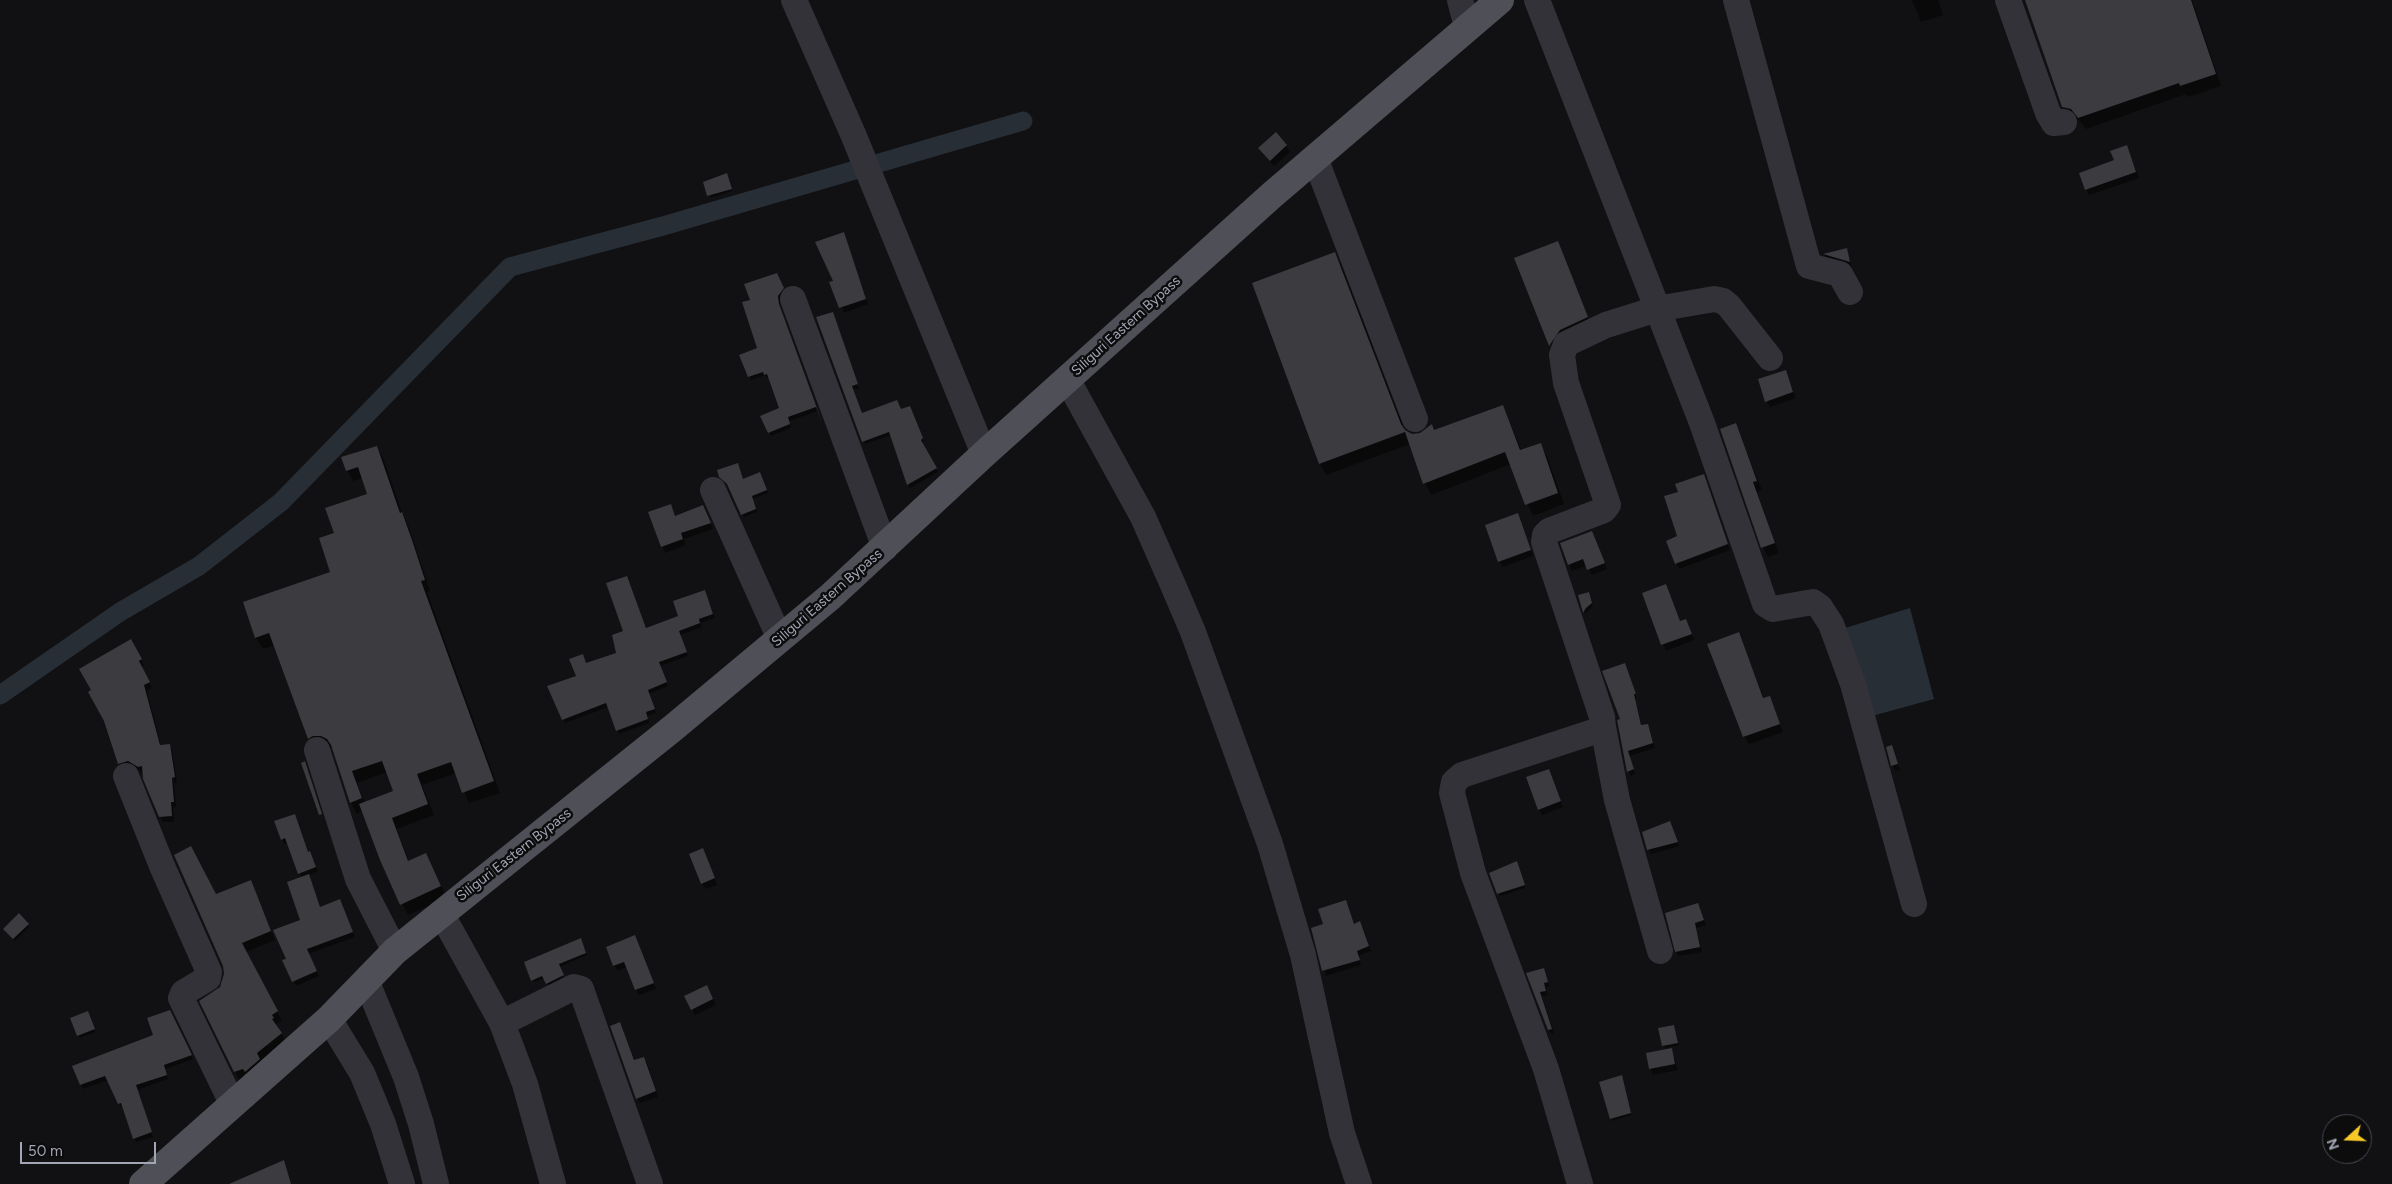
<!DOCTYPE html>
<style>
body{margin:0}
#map{position:relative;width:2392px;height:1184px;overflow:hidden;background:#111113;font-family:Figtree,sans-serif}
canvas{display:block}
.north{position:absolute;left:2322px;top:1114px;width:50px;height:50px;box-sizing:border-box;background:#0c0c0d;border:1px solid #484950;border-radius:50%;rotate:250deg;font-size:14px;font-weight:700;line-height:20px;text-align:center;color:#a2a5b4}
.north::after{content:'';display:block;margin:auto;width:18px;height:22px;background:#f8c924;clip-path:polygon(50% 0,100% 100%,50% 72%,0 100%)}
.scale{position:absolute;left:20px;top:1142px;width:136px;height:22px;box-sizing:border-box;border:2px solid #a2a5b4;border-top:0;padding-left:6px;font-size:15px;line-height:18px;white-space:nowrap;color:#a2a5b4;-webkit-text-stroke:4px #0c0c0d;paint-order:stroke}
</style>
<div id="map">
<canvas width="2392" height="1184"></canvas>
<div class="north">N</div>
<div class="scale">50 m</div>
</div>
<script>
const context = document.querySelector('canvas').getContext('2d');
context.lineJoin = 'round';
function fill(path, color) {
  context.fillStyle = color;
  context.fill(path, 'evenodd');
}
function poly(rows) {
  const path = new Path2D();
  for (const r of rows) {
    path.moveTo(r[0], r[1]);
    for (let i = 2; i < r.length; i += 2) path.lineTo(r[i], r[i + 1]);
  }
  return path;
}
function stroke(path, color, width, dash) {
  context.strokeStyle = color;
  context.lineWidth = width;
  context.lineCap = dash ? 'butt' : 'round';
  context.setLineDash(dash || []);
  context.stroke(path);
}
function label(font, color, halo, rows, align = 'center') {
  context.font = font + ' Figtree,sans-serif';
  context.lineWidth = 5;
  context.setLineDash([]);
  context.textBaseline = 'middle';
  context.strokeStyle = halo;
  context.fillStyle = color;
  for (const [text, x, y, turn = 0] of rows) {
    context.save();
    context.translate(x, y);
    context.rotate((+turn || 0) * Math.PI / 180);
    context.textAlign = isNaN(turn) ? turn : align;
    if (halo) context.strokeText(text, 0, 0);
    context.fillText(text, 0, 0);
    context.restore();
  }
}
const water = poly([
 [1910,608,1934,699,1872,716,1845,628]
]);
const shadow = poly([
 [1912,0,1938,0,1943,15,1921,22],
 [2026,0,2192,0,2221,86,2188,97,2186,94,2086,129,2079,120,2070,118,2063,106],
 [1286,146,1290,152,1274,166,1260,149],
 [2126,147,2139,178,2089,195,2086,189,2116,161],
 [727,174,732,191,710,198,710,179],
 [844,234,868,304,844,313,834,282],
 [1557,242,1592,327,1555,354,1516,258],
 [1846,250,1852,267,1828,260,1825,255],
 [1334,254,1341,265,1405,431,1412,435,1420,434,1432,426,1435,432,1503,407,1522,451,1540,445,1547,456,1564,504,1533,516,1511,464,1431,495,1425,483,1410,444,1326,475,1320,464],
 [776,274,785,292,780,300,780,309,818,411,789,421,791,428,771,436,762,417,781,409,770,377,767,378,766,375,751,380,741,356,758,349,751,301],
 [834,316,859,389,853,389,862,414,911,410,924,442,921,443,938,472,910,488,891,435,865,444,863,441],
 [1785,371,1796,398,1770,407,1767,401],
 [1735,424,1762,490,1757,492,1779,553,1768,557,1763,547],
 [377,447,383,458,402,513,408,525,430,591,427,592,500,793,469,803,456,773,422,785,434,815,397,829,409,862,426,854,447,898,408,915,381,860,363,811,357,814,351,803,334,750,328,746,315,749,309,738,275,645,263,649,256,638,244,603,332,573,335,534,368,495,363,478,353,481,347,470],
 [387,772,394,792,365,803,357,783],
 [761,476,768,493,752,499,757,512,744,517,729,486,722,479,743,481],
 [1703,476,1730,550,1679,569,1667,541,1679,537,1680,492],
 [670,505,676,517,706,513,713,529,684,539,686,545,665,553,650,513],
 [1517,515,1533,556,1503,567,1499,561],
 [1592,532,1607,569,1592,575,1587,565,1572,571,1562,544],
 [627,577,647,629,680,617,706,595,715,618,700,623,702,627,680,635,688,656,660,666,668,686,649,694,656,713,647,716,649,723,619,734,608,707,565,723,563,719,577,677,586,665,617,653,625,632],
 [1665,586,1680,622,1686,620,1694,640,1666,651,1644,593],
 [1579,596,1589,596,1593,606,1585,614],
 [1739,634,1764,699,1769,698,1783,732,1749,744,1744,736],
 [130,641,144,665,141,667,152,688,147,691,161,746,169,745,172,750,177,783,174,783,176,807,173,807,174,822,163,822,144,772,142,772,132,766,122,769,119,764],
 [1625,664,1637,698,1635,699,1642,727,1649,730,1655,748,1629,756,1635,774,1631,776,1628,771,1622,719],
 [1891,747,1900,770,1896,771,1892,765],
 [1548,770,1563,807,1542,815,1539,809],
 [276,821,312,857,318,871,308,875,320,908,342,905,355,937,308,954,319,976,296,986,284,961,287,960,301,921,302,878,288,843,284,844,282,839],
 [1670,823,1679,846,1651,854,1643,833],
 [706,856,717,885,706,889,702,883],
 [1518,865,1525,888,1500,896,1491,874],
 [250,882,275,940,246,952,282,1021,276,1024,286,1042,240,1081,201,1001,221,988,225,974,216,895],
 [1345,902,1354,925,1360,923,1363,928,1371,951,1358,956,1361,965,1326,976,1312,929,1325,925],
 [1698,904,1706,925,1696,928,1702,952,1678,956,1676,951],
 [28,925,29,927,15,941,6,931],
 [635,937,656,989,639,995,627,967,618,971,614,965],
 [582,942,587,955,559,967,564,978,548,986,545,978,534,982,532,980],
 [1543,969,1549,986,1546,988,1548,995,1542,996,1554,1033,1551,1034,1528,974],
 [710,993,716,1005,695,1015,692,1009],
 [89,1015,95,1032,80,1038,78,1035],
 [172,1016,193,1059,165,1069,168,1079,137,1090,153,1137,136,1142,123,1106,121,1107,108,1080,83,1089,74,1067,155,1036],
 [1674,1026,1679,1045,1665,1048,1660,1029],
 [622,1028,635,1061,644,1058,647,1063,658,1097,640,1103,637,1098],
 [1672,1050,1678,1070,1653,1075,1647,1054],
 [1623,1081,1631,1115,1612,1121,1611,1119]
]);
const canal = poly([
 [0,695,120,612,199,566,281,502,510,267,663,226,1023,121]
]);
const building = poly([
 [2025,0,2191,0,2216,74,2180,86,2179,83,2078,118,2071,109,2062,107],
 [1276,132,1287,145,1270,161,1258,148],
 [2127,145,2136,172,2085,190,2079,173,2114,160,2110,151],
 [727,173,732,189,707,196,703,182],
 [844,232,866,299,839,308,829,282,833,281,815,242],
 [1558,241,1588,317,1560,330,1549,346,1514,258],
 [1847,248,1850,262,1823,254],
 [1335,252,1401,424,1405,430,1412,434,1420,433,1432,424,1434,430,1503,405,1520,450,1541,443,1558,493,1525,505,1505,452,1423,484,1405,432,1319,464,1252,283],
 [777,273,784,288,778,296,779,304,822,422,816,407,788,417,790,424,768,433,760,416,779,408,767,374,764,375,763,372,748,377,739,355,757,348,742,302,750,300,744,284],
 [833,312,858,384,852,386,862,413,897,400,901,409,910,406,923,438,921,440,937,468,907,485,889,432,862,442,816,317],
 [1786,370,1793,392,1765,402,1758,379],
 [1736,423,1757,481,1753,482,1775,543,1761,548,1720,429],
 [377,446,400,513,402,512,412,540,425,580,421,581,494,781,462,793,451,762,417,774,428,804,392,818,408,861,426,853,441,886,400,905,380,860,359,804,393,791,382,761,352,771,362,798,350,803,331,745,327,739,321,736,313,736,308,739,269,633,255,638,243,602,330,572,319,538,334,533,325,508,367,494,358,467,346,471,341,457],
 [738,463,743,479,760,472,767,490,752,496,756,509,741,515,727,484,719,477,717,470],
 [1704,474,1728,544,1675,564,1666,541,1677,536,1664,496,1678,492,1675,484],
 [671,504,675,516,703,505,711,523,681,533,683,539,661,547,648,512],
 [1518,513,1531,550,1498,562,1485,525],
 [1592,531,1605,563,1587,570,1583,559,1568,565,1560,543],
 [627,576,646,628,678,616,673,601,705,590,713,614,699,619,700,623,679,631,687,652,659,662,667,682,648,690,655,709,646,712,648,719,616,731,606,703,562,720,547,686,576,676,569,659,583,654,586,663,616,653,612,635,623,631,606,583],
 [1666,584,1680,621,1686,619,1692,634,1661,645,1642,593],
 [1589,592,1592,603,1586,608,1583,613,1578,595],
 [1739,632,1763,698,1770,696,1780,724,1743,737,1707,644],
 [131,639,142,659,139,661,150,682,144,685,160,745,170,744,175,777,172,778,174,802,171,802,172,816,159,817,143,779,142,766,138,767,128,761,118,764,104,721,88,692,91,690,79,669],
 [1625,663,1636,694,1634,694,1641,725,1648,724,1653,743,1628,751,1634,769,1627,772,1618,725,1617,720,1620,719,1602,671],
 [1892,745,1898,764,1891,766,1886,747],
 [305,761,322,814,319,815,301,763],
 [1549,769,1561,801,1538,810,1526,777],
 [295,814,308,852,310,851,316,867,298,874,285,838,281,840,274,821],
 [1670,821,1678,842,1647,850,1642,832],
 [191,846,216,894,251,880,271,931,242,943,278,1011,272,1015,274,1018,272,1019,282,1033,257,1053,260,1059,245,1072,243,1069,234,1072,199,1001,220,987,224,974,223,966,174,855],
 [703,848,715,878,701,884,689,854],
 [1517,861,1525,885,1497,894,1489,873],
 [309,874,320,907,340,899,353,932,307,949,317,971,292,982,282,960,286,959,273,930,300,920,287,882],
 [1346,900,1354,924,1360,921,1369,946,1357,951,1360,960,1322,971,1311,928,1323,924,1318,909],
 [1698,903,1704,920,1695,923,1700,947,1675,952,1665,913],
 [19,913,29,924,13,939,3,929],
 [635,935,654,983,635,990,624,962,613,966,606,947],
 [581,938,586,953,559,964,564,975,546,984,542,976,531,981,524,962],
 [1544,968,1548,982,1544,983,1546,991,1540,992,1552,1029,1548,1030,1526,973],
 [707,985,713,999,691,1010,684,996],
 [170,1010,192,1055,164,1065,167,1075,136,1085,152,1132,133,1139,121,1103,118,1104,105,1076,80,1085,72,1066,153,1035,147,1018],
 [88,1011,95,1029,77,1036,70,1018],
 [620,1022,634,1060,644,1057,656,1091,636,1099,610,1026],
 [1674,1025,1678,1043,1662,1046,1658,1028],
 [1672,1048,1675,1064,1649,1069,1646,1053],
 [1622,1075,1631,1113,1610,1119,1599,1082],
 [284,1160,291,1184,229,1184]
]);
const minor = poly([
 [794,0,853,134,984,454],
 [1460,0,1467,27],
 [1537,0,1702,423,1765,604,1773,609,1813,602,1820,607,1831,624,1853,684,1914,904],
 [1736,0,1809,266,1840,274,1850,292],
 [2008,0,2048,113,2054,123,2064,122],
 [1315,158,1415,419],
 [793,299,885,548],
 [1067,379,1143,517,1173,585,1193,632,1270,844,1303,955,1342,1133,1359,1184],
 [713,490,780,639],
 [1603,727,1617,800,1660,951],
 [317,750,358,879,395,951],
 [126,776,162,866,209,972,208,978,183,993,181,998,232,1103],
 [441,913,502,1023,525,1084,553,1184],
 [366,980,406,1077,421,1124,436,1184],
 [329,1019,362,1073,383,1124,402,1184],
 [502,1023,574,987,581,989,650,1184],
 [1580,1184,1546,1069,1473,873,1452,793,1453,787,1454,782,1462,775,1596,731,1603,727,1602,717,1544,542,1545,535,1549,531,1604,510,1608,505,1566,383,1562,355,1566,344,1606,325,1657,309,1714,299,1723,301,1729,306,1770,358]
]);
const major = poly([
 [143,1184,329,1019,395,951,673,728,830,597,984,454,1272,195,1500,0]
]);
const streetNames = [
 ["Siliguri Eastern Bypass",1126,326,-42],
 ["Siliguri Eastern Bypass",827,598,-41],
 ["Siliguri Eastern Bypass",514,855,-38]
];
fill(water, '#272e36');
fill(shadow, '#0007');
stroke(canal, '#272e36', 19);
fill(building, '#3b3b40');
stroke(minor, '#323238', 26);
stroke(major, '#4e4f57', 28);
label('14px', '#a2a5b4', '#0c0c0d', streetNames);
</script>
